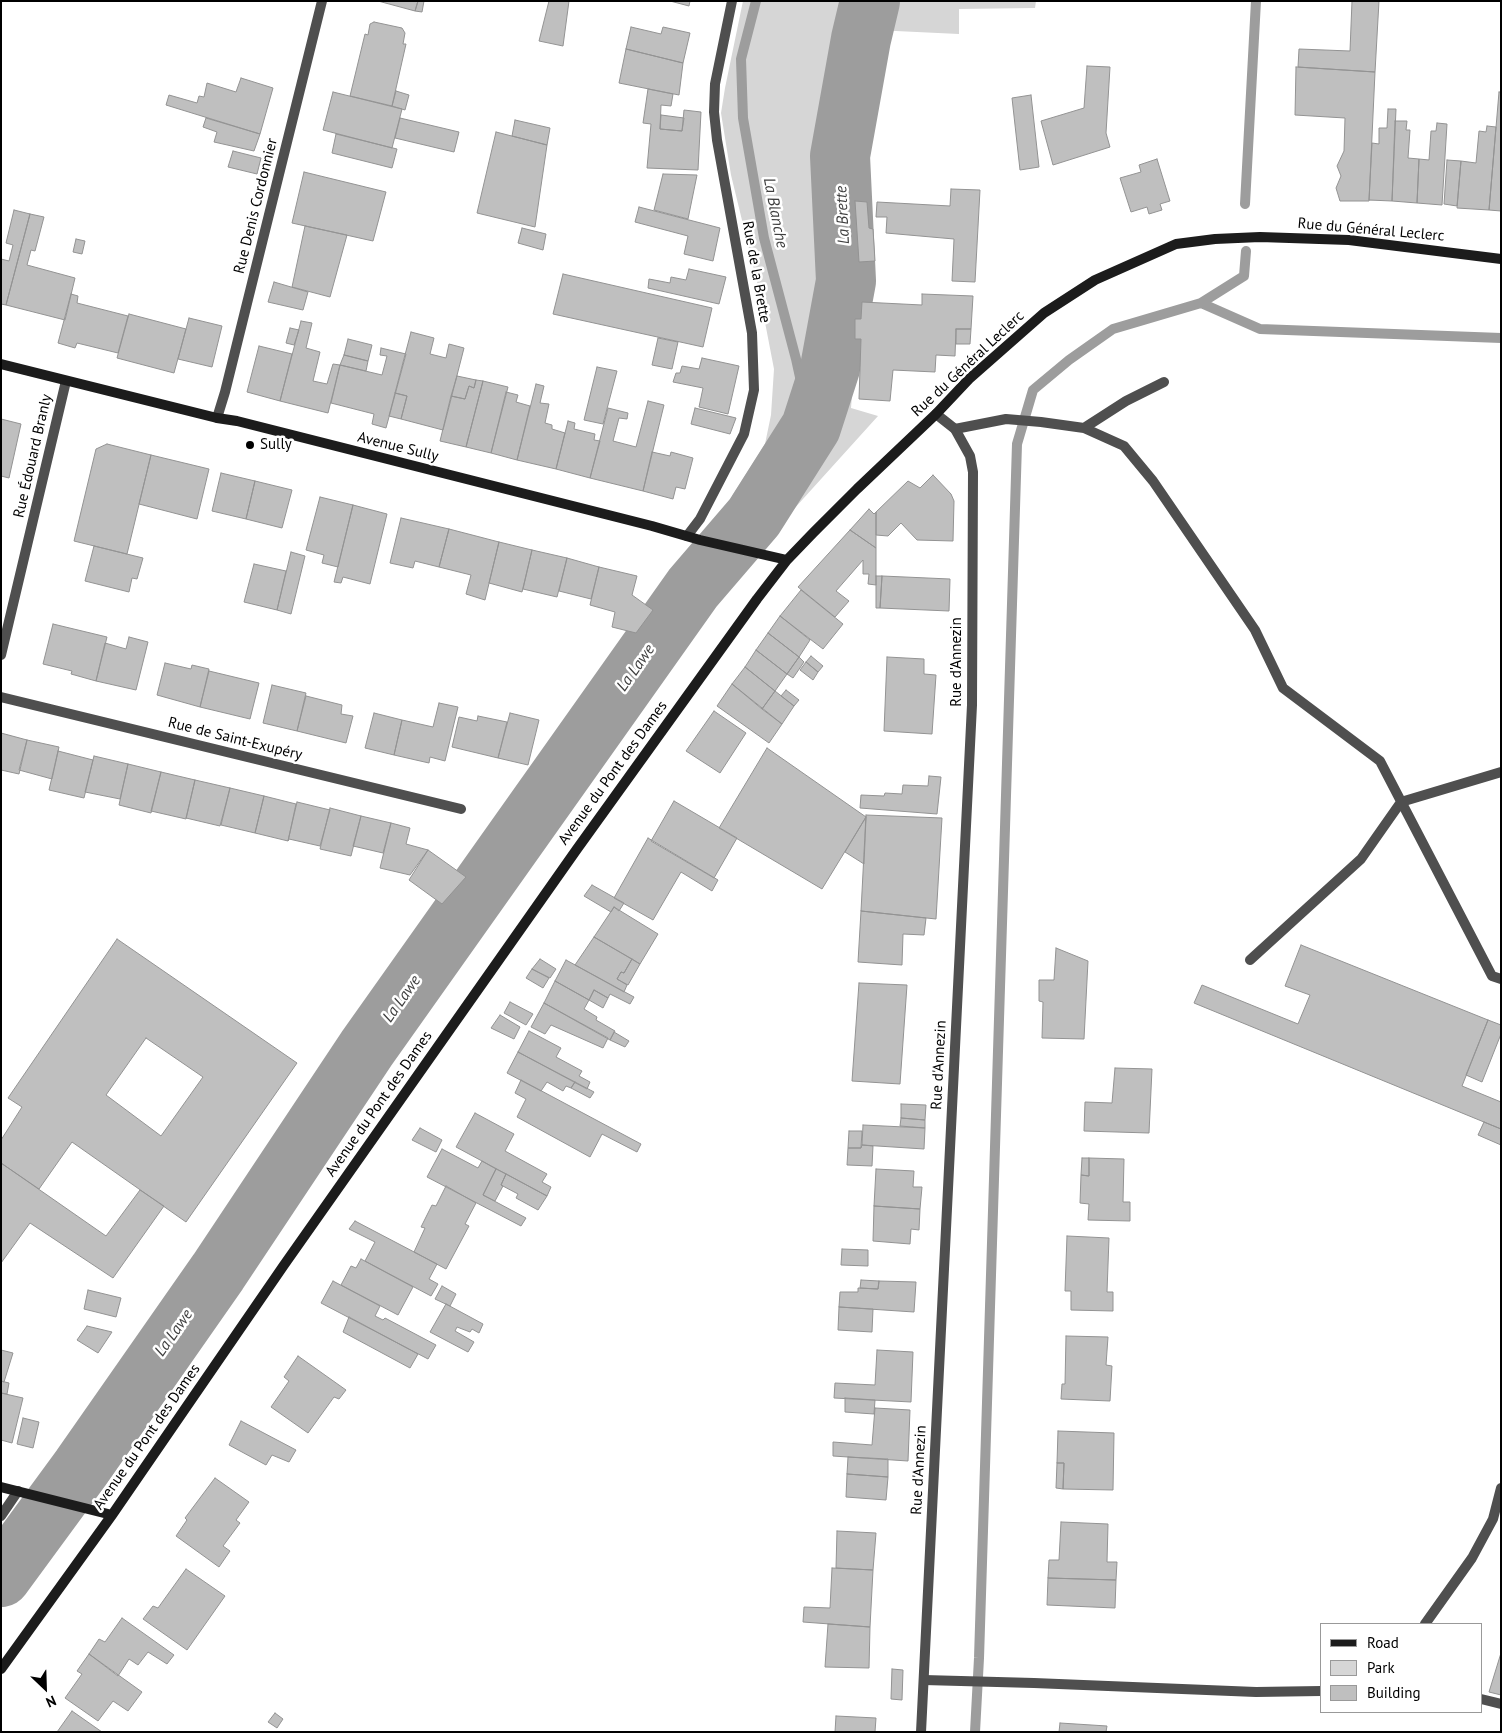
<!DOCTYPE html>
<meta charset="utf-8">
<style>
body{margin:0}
#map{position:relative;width:1502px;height:1733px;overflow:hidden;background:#fff;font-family:"PT Sans",sans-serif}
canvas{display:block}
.frame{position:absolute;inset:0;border:2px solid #000;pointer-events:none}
.legend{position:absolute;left:1320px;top:1623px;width:162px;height:90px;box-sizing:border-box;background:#fff;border:1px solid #999;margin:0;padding:6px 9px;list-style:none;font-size:15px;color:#000}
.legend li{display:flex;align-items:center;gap:10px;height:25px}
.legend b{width:25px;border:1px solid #999}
.north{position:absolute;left:20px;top:1663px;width:50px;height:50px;-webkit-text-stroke:4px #fff;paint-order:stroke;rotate:156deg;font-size:14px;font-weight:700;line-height:20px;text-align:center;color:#000}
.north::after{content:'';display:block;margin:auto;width:18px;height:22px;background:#000;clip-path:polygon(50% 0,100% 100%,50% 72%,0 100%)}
</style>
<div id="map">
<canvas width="1502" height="1733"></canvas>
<div class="frame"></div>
<ul class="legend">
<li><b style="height:6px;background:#1c1c1c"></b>Road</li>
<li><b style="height:14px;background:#d6d6d6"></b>Park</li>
<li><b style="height:14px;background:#bfbfbf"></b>Building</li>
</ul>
<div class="north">N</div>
</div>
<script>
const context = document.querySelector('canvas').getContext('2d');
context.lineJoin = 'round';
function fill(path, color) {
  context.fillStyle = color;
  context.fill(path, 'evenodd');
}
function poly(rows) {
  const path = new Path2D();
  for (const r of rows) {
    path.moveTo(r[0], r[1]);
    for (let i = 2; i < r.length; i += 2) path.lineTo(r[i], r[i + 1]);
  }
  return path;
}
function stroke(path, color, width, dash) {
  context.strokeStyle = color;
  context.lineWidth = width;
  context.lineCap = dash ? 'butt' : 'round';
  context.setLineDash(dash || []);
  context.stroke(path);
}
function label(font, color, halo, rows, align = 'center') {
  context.font = font + ' "PT Sans",sans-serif';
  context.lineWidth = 5;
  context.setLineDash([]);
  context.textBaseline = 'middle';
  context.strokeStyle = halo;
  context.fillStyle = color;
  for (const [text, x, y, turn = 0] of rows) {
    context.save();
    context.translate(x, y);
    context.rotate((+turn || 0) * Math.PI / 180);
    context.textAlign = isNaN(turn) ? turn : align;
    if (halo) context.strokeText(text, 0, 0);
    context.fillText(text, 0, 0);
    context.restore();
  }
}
const green = poly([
 [743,1,1036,1,1035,8,959,9,959,34,875,30,866,66,847,193,852,308,845,308,848,344,856,345,851,408,878,416,784,520,732,496,765,444,771,415,774,369,758,286,731,175,721,113,725,88]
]);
const stream = poly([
 [756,1,741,59,743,118,764,238,796,359,811,427],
 [1245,204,1256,1],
 [1201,303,1260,329,1501,338],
 [975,1732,979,1658,1017,444,1033,390,1069,360,1113,329,1201,303,1244,276,1246,251]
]);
const river = poly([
 [1,1577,81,1468,218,1272,367,1048,693,588,754,517,811,427,830,368,846,281,840,156,861,39,870,1]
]);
const building = poly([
 [378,1,418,1,415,11,378,1],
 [418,1,424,1,422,12,415,11,418,1],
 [549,1,569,1,563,46,539,41,549,1],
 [670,1,690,1,689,6,670,1],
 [1352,1,1379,1,1375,72,1298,67,1299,49,1350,51,1352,1],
 [374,22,402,28,405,33,403,44,406,44,392,106,350,96,365,34,368,35,370,24,374,22],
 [631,27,661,34,663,27,690,33,683,63,626,49,631,27],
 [626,49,683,63,679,95,619,83,626,49],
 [1087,66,1110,67,1106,133,1110,147,1053,165,1041,121,1084,108,1087,66],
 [1296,67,1375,72,1369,201,1340,201,1336,188,1341,176,1337,166,1344,151,1345,118,1295,115,1296,67],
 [241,78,273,88,260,134,166,105,169,95,197,103,199,96,204,97,207,83,236,92,241,78],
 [648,89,673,94,671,106,661,105,660,129,682,131,684,110,701,112,698,170,647,168,651,124,643,123,648,89],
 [396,91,409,95,405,110,392,106,396,91],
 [333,92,402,109,392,148,323,130,333,92],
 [1499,92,1501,92,1501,211,1489,210,1499,92],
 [1031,95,1039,167,1020,170,1012,98,1031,95],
 [1388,109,1396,109,1392,201,1369,200,1372,143,1379,144,1379,128,1387,128,1388,109],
 [661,115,684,118,682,131,660,129,661,115],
 [206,118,260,134,254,151,214,142,217,132,203,127,206,118],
 [400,118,459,132,454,152,395,138,400,118],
 [515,120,550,128,547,145,512,136,515,120],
 [1395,121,1407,121,1406,130,1410,130,1408,158,1419,159,1417,203,1392,201,1395,121],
 [1437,123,1447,124,1442,205,1417,203,1419,159,1429,160,1431,131,1436,131,1437,123],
 [1487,126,1496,127,1489,210,1457,208,1461,161,1476,163,1479,131,1486,132,1487,126],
 [496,132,547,145,535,227,477,213,496,132],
 [336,134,397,149,392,168,332,153,336,134],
 [233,151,261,158,257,174,228,167,233,151],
 [1157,159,1170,201,1160,204,1162,210,1149,214,1147,207,1131,212,1120,178,1141,172,1139,165,1157,159],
 [1447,160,1461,161,1457,206,1444,204,1447,160],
 [304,172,386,192,373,241,292,223,304,172],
 [663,174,697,175,688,219,654,210,663,174],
 [951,189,980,190,975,282,952,281,954,239,886,233,887,217,876,217,877,202,950,206,951,189],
 [855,201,867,202,869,228,873,229,875,261,859,262,855,201],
 [639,207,720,228,713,261,684,254,688,236,635,222,639,207],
 [14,210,30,214,6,305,1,304,1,259,9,261,13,245,6,243,14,210],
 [30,214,44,217,35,251,31,250,27,265,75,278,65,320,6,305,30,214],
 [305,226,347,235,330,297,292,287,305,226],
 [522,228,546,234,543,250,518,243,522,228],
 [76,239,85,241,82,254,73,252,76,239],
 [689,269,726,277,719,304,648,288,649,279,670,283,671,277,686,280,689,269],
 [563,274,712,308,703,347,553,314,563,274],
 [274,282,308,292,303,310,268,302,274,282],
 [71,294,78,296,77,303,128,316,118,353,77,343,75,348,58,343,71,294],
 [922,294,973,296,971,329,956,329,955,356,936,355,935,372,893,370,890,401,859,399,861,339,855,339,855,319,861,319,862,302,922,305,922,294],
 [129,314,186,329,174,373,117,358,129,314],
 [189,318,222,326,212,367,178,359,189,318],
 [301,321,312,323,306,348,320,352,313,381,327,384,333,364,340,365,328,413,280,401,301,321],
 [290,328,299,330,294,345,286,343,290,328],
 [956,329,971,329,970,344,956,344,956,329],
 [411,332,434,338,430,354,446,358,449,344,464,348,443,430,401,419,407,396,395,393,411,332],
 [658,338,678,342,672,369,652,365,658,338],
 [348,339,372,345,368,361,344,355,348,339],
 [259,346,292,354,280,401,247,392,259,346],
 [381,348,406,354,386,428,372,424,374,414,331,403,340,365,382,375,387,356,380,355,381,348],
 [344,355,368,361,366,371,340,365,344,355],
 [702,358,739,366,728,414,699,407,703,388,673,382,676,373,680,373,682,366,699,369,702,358],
 [597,367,617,371,603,424,584,420,597,367],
 [457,376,476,380,474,388,469,386,465,399,451,396,457,376],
 [476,380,483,381,466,447,440,441,451,396,465,399,469,386,474,388,476,380],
 [483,381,508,387,491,453,466,447,483,381],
 [536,384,544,386,540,403,549,404,545,423,552,425,552,429,565,433,556,469,517,460,536,384],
 [506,392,518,395,516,402,530,406,517,460,491,453,506,392],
 [395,393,407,396,401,419,389,416,395,393],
 [648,401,664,405,643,491,590,478,608,408,628,413,627,419,619,418,613,441,636,447,648,401],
 [695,408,736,418,730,434,691,424,695,408],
 [1,419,21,424,9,478,1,476,1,419],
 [568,421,575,423,574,429,595,434,594,440,600,441,590,478,556,469,568,421],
 [107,444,151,455,127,554,74,541,96,449,107,444],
 [652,452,670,456,671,452,693,458,685,489,676,487,673,499,643,491,652,452],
 [151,455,209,469,197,519,139,504,151,455],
 [221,473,255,481,246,519,212,511,221,473],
 [933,475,951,494,954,501,953,541,917,540,901,523,888,536,876,535,876,512,908,481,920,488,933,475],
 [255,481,292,490,282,528,246,519,255,481],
 [320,497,353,505,338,567,322,563,324,555,306,550,320,497],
 [353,505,387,514,370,584,343,577,341,583,334,582,353,505],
 [869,509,874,514,876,512,876,548,850,530,869,509],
 [401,518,449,529,439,567,415,561,413,568,390,563,401,518],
 [449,529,499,542,485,600,466,594,471,575,439,567,449,529],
 [850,530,876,548,876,585,868,584,869,574,863,574,863,560,836,591,849,601,835,617,798,587,850,530],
 [499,542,532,550,522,592,489,583,499,542],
 [94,546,143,558,137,579,132,578,129,592,85,581,94,546],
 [532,550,567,558,557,597,523,589,532,550],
 [291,552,305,556,291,614,277,610,291,552],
 [567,558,599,567,591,599,559,591,567,558],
 [254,564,286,571,277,610,244,602,254,564],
 [599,567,637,576,632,595,653,610,636,633,612,627,615,612,590,605,599,567],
 [876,576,882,576,880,608,876,608,876,576],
 [882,576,950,579,949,611,880,608,882,576],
 [801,590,843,624,823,649,780,616,801,590],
 [780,616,810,640,799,657,768,633,780,616],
 [53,624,107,637,96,681,71,674,72,671,43,664,53,624],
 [768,633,799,657,787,674,756,650,768,633],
 [129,637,148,642,136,690,96,681,105,643,126,649,129,637],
 [756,650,787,674,775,691,745,667,756,650],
 [811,656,823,666,818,672,806,662,811,656],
 [799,657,804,662,793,678,787,674,799,657],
 [887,657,924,659,924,674,936,675,932,734,884,731,887,657],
 [806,662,818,672,813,680,800,670,806,662],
 [165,663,191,669,192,665,209,669,200,707,157,695,165,663],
 [745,667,775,691,762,709,732,684,745,667],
 [209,671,259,683,250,719,200,707,209,671],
 [732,684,782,724,769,743,717,706,732,684],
 [272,685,306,693,297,731,263,723,272,685],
 [786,690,799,700,794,706,781,696,786,690],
 [775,691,794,706,782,724,762,709,775,691],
 [306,696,342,705,341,714,353,716,346,743,297,731,306,696],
 [439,703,458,707,445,761,430,757,429,763,394,755,402,720,433,727,439,703],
 [714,711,746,733,720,773,686,751,714,711],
 [374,713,402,720,394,755,365,748,374,713],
 [510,713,539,720,528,765,498,758,510,713],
 [478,716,507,722,498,758,452,747,459,717,477,721,478,716],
 [1,733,27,740,19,774,1,770,1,733],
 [27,740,59,747,52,779,19,770,27,740],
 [767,748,866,817,822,889,719,828,767,748],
 [58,751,93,760,84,798,49,790,58,751],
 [94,756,128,764,120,799,85,792,94,756],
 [128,764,161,772,151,813,119,805,128,764],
 [161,772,195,780,186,819,151,811,161,772],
 [929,776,941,777,937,814,860,808,861,795,884,796,885,793,902,794,903,785,928,786,929,776],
 [195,780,230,788,220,826,186,818,195,780],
 [230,788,264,796,255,833,221,825,230,788],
 [264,796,296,804,288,841,255,833,264,796],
 [674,801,737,838,714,878,651,841,674,801],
 [297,802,330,810,320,846,289,839,288,841,297,802],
 [330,808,361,816,351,856,320,849,330,808],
 [866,815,942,818,936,919,861,911,866,815],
 [361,816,391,823,383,853,353,846,361,816],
 [866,817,864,864,845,852,866,817],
 [391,823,410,828,406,844,428,850,410,875,380,868,391,823],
 [648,838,718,880,712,891,681,872,653,920,614,898,648,838],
 [428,850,466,877,442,904,409,880,428,850],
 [592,885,624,903,619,911,614,907,611,912,584,896,592,885],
 [614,907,658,934,640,964,594,937,614,907],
 [861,911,926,918,924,935,903,934,902,965,858,962,861,911],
 [594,937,632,959,624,973,621,972,617,979,627,985,624,992,575,965,594,937],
 [117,939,297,1063,186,1222,72,1142,39,1189,1,1163,1,1140,22,1107,8,1098,117,939],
 [146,1038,203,1077,161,1136,106,1095,146,1038],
 [1301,945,1488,1020,1462,1086,1501,1102,1501,1129,1194,1003,1202,985,1298,1024,1310,995,1285,986,1301,945],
 [1056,948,1088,961,1084,1039,1042,1038,1043,1002,1039,1001,1039,980,1054,980,1056,948],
 [540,959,556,969,550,978,532,969,540,959],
 [632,959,640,964,628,985,617,979,621,972,624,973,632,959],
 [566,960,634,997,630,1004,610,994,608,998,594,990,589,1000,555,981,566,960],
 [532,969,549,978,543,988,526,978,532,969],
 [555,981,589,1000,584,1009,597,1017,596,1020,615,1031,610,1040,544,1003,555,981],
 [859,983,907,985,900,1084,852,1081,859,983],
 [594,990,608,998,603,1008,589,1000,594,990],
 [510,1002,533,1014,526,1025,504,1013,510,1002],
 [544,1003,608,1038,603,1048,551,1025,545,1034,531,1027,544,1003],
 [500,1015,520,1027,514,1039,491,1028,500,1015],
 [1488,1020,1501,1025,1501,1034,1482,1082,1466,1075,1488,1020],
 [529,1031,561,1048,556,1057,582,1071,579,1076,590,1082,587,1089,518,1052,529,1031],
 [614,1032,629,1041,625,1047,610,1040,614,1032],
 [518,1052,575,1082,571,1088,566,1086,563,1091,547,1082,541,1091,507,1073,518,1052],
 [1115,1068,1152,1069,1149,1133,1084,1131,1085,1102,1112,1103,1115,1068],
 [521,1080,641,1144,637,1152,602,1134,590,1157,517,1117,526,1099,515,1093,521,1080],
 [575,1082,594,1092,590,1098,571,1088,575,1082],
 [901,1104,926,1105,925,1120,901,1118,901,1104],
 [475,1113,514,1134,505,1151,547,1174,542,1182,551,1187,547,1196,456,1147,475,1113],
 [901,1118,925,1120,925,1128,900,1126,901,1118],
 [1484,1122,1501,1129,1501,1145,1478,1135,1484,1122],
 [863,1125,925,1128,924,1149,862,1145,863,1125],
 [420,1128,442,1140,436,1152,412,1140,420,1128],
 [849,1131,862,1131,861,1148,848,1148,849,1131],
 [862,1145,873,1146,872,1166,847,1165,848,1148,861,1148,862,1145],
 [442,1149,478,1168,482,1161,496,1169,483,1195,526,1218,521,1226,427,1177,442,1149],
 [1082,1158,1089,1158,1089,1176,1081,1175,1082,1158],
 [1089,1158,1124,1159,1123,1202,1130,1202,1130,1221,1088,1220,1089,1204,1080,1203,1081,1175,1089,1176,1089,1158],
 [1,1163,106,1236,140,1190,164,1206,113,1278,30,1223,1,1263,1,1163],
 [496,1169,506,1174,501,1185,503,1186,495,1201,483,1195,496,1169],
 [876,1169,914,1171,913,1187,922,1187,920,1209,874,1206,876,1169],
 [506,1174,547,1196,538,1210,516,1198,518,1194,501,1185,506,1174],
 [446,1186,476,1203,465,1224,469,1226,446,1269,414,1252,425,1228,421,1227,432,1205,436,1206,446,1186],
 [874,1206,920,1209,919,1230,911,1229,910,1244,873,1241,874,1206],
 [355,1221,437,1264,429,1279,438,1284,431,1296,365,1261,375,1242,349,1229,355,1221],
 [1067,1236,1109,1238,1107,1292,1113,1292,1113,1311,1071,1310,1071,1291,1065,1291,1067,1236],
 [842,1249,868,1250,868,1266,841,1265,842,1249],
 [361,1259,413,1287,398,1315,341,1285,351,1266,356,1268,361,1259],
 [861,1280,879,1281,878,1289,860,1288,861,1280],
 [333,1281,380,1306,375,1316,383,1320,385,1318,436,1345,428,1359,321,1303,333,1281],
 [879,1281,916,1282,914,1312,839,1307,840,1292,858,1292,858,1288,878,1289,879,1281],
 [442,1286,456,1294,450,1306,435,1299,442,1286],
 [88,1290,121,1298,116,1317,84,1309,88,1290],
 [446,1304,483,1324,479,1333,472,1329,470,1332,457,1327,455,1331,474,1342,468,1352,430,1332,446,1304],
 [839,1307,873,1309,872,1332,838,1330,839,1307],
 [349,1317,418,1354,410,1368,343,1332,349,1317],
 [87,1326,112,1332,98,1353,77,1340,87,1326],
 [1066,1336,1108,1337,1106,1365,1112,1366,1110,1401,1061,1399,1062,1384,1065,1384,1066,1336],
 [1,1350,13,1353,4,1382,1,1381,1,1350],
 [877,1350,913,1352,911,1402,834,1398,835,1383,875,1385,877,1350],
 [298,1356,346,1390,339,1399,334,1397,308,1433,271,1407,289,1381,284,1377,298,1356],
 [1,1381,9,1383,7,1394,1,1393,1,1381],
 [1,1393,23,1398,12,1443,1,1440,1,1393],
 [845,1398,875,1400,874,1414,845,1412,845,1398],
 [875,1408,910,1410,908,1461,833,1456,833,1442,872,1445,875,1408],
 [23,1418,39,1422,33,1448,17,1444,23,1418],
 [241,1421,296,1450,289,1462,272,1455,266,1465,229,1445,241,1421],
 [1058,1431,1114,1433,1113,1490,1063,1489,1064,1463,1057,1463,1058,1431],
 [848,1457,888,1459,888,1477,847,1474,848,1457],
 [1057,1463,1064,1463,1063,1489,1056,1488,1057,1463],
 [847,1474,888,1477,886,1500,846,1497,847,1474],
 [215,1478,249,1502,236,1520,240,1523,223,1546,230,1551,219,1567,176,1536,187,1520,185,1518,215,1478],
 [1061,1522,1108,1524,1107,1562,1117,1562,1116,1580,1048,1578,1049,1560,1059,1560,1061,1522],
 [837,1531,876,1533,873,1570,836,1568,837,1531],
 [832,1568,873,1570,870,1627,803,1622,804,1607,830,1608,832,1568],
 [186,1569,225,1596,187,1650,143,1619,153,1606,158,1608,186,1569],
 [1048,1578,1116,1580,1115,1608,1047,1605,1048,1578],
 [122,1618,174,1655,167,1664,148,1652,138,1665,129,1659,118,1676,89,1654,99,1639,105,1642,122,1618],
 [828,1624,870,1627,869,1668,825,1667,828,1624],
 [1501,1653,1501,1695,1489,1692,1501,1653],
 [89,1654,142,1692,128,1711,113,1701,98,1721,65,1698,82,1674,77,1671,89,1654],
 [892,1669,903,1670,902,1700,891,1699,892,1669],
 [72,1711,102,1732,57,1732,72,1711],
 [275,1713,283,1719,277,1728,268,1722,275,1713],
 [836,1716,876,1718,875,1732,835,1732,836,1716],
 [1060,1723,1107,1726,1106,1732,1059,1732,1060,1723]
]);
const lane = poly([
 [1084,428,1126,401,1164,382],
 [955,429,1006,419,1041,422,1084,428,1124,446,1153,481,1255,630,1283,688,1380,761,1492,976,1501,979],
 [1250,960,1361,859,1401,802,1501,772],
 [1,1516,18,1491],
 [1425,1624,1472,1558,1493,1519,1501,1488],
 [924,1680,1034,1683,1256,1692,1321,1691],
 [1481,1699,1501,1704]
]);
const street = poly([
 [217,418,225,392,322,1],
 [687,536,700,519,744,434,754,390,752,333,717,140,714,112,715,84,732,1],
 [1,655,66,381],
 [1,697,461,809],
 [921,1732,972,705,973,472,970,456,955,429,936,414]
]);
const secondary = poly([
 [1,364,217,418,237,421,652,526,700,540,787,560],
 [1,1487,112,1515],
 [1,1669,112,1515,284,1265,577,849,757,599,787,560,813,533,857,489,936,414,969,379,1044,313,1095,280,1176,244,1215,239,1260,237,1349,240,1501,259]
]);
const markers = [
 [250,445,5,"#000"]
];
const streetNames = [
 ["Rue Denis Cordonnier",256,206,-76],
 ["Rue du Général Leclerc",1371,230,5],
 ["Rue de la Brette",756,272,80],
 ["Rue du Général Leclerc",968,364,-43],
 ["Avenue Sully",398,447,14],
 ["Rue Édouard Branly",33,456,-77],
 ["Rue d'Annezin",957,662,-90],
 ["Rue de Saint-Exupéry",235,739,14],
 ["Avenue du Pont des Dames",613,773,-54],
 ["Rue d'Annezin",939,1065,-87],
 ["Avenue du Pont des Dames",379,1104,-55],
 ["Avenue du Pont des Dames",147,1437,-55],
 ["Rue d'Annezin",919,1470,-87]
];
const poiNames = [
 ["Sully",260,445]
];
const waterNames = [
 ["La Blanche",775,213,79],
 ["La Brette",843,215,-93],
 ["La Lawe",636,668,-55],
 ["La Lawe",402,999,-55],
 ["La Lawe",174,1333,-55]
];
fill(green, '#d6d6d6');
stroke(stream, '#9d9d9d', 10);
stroke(river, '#9d9d9d', 60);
fill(building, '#bfbfbf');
stroke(building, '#939393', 1);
stroke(lane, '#4f4f4f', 10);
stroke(street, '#4f4f4f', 10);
stroke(secondary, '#1c1c1c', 10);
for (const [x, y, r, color] of markers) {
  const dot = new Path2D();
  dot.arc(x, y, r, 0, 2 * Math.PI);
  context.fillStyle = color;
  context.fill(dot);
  stroke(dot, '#fff', 2);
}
label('15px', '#000', '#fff', streetNames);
label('15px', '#000', '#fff', poiNames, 'left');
label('italic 16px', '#3e3e3e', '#fff', waterNames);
</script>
